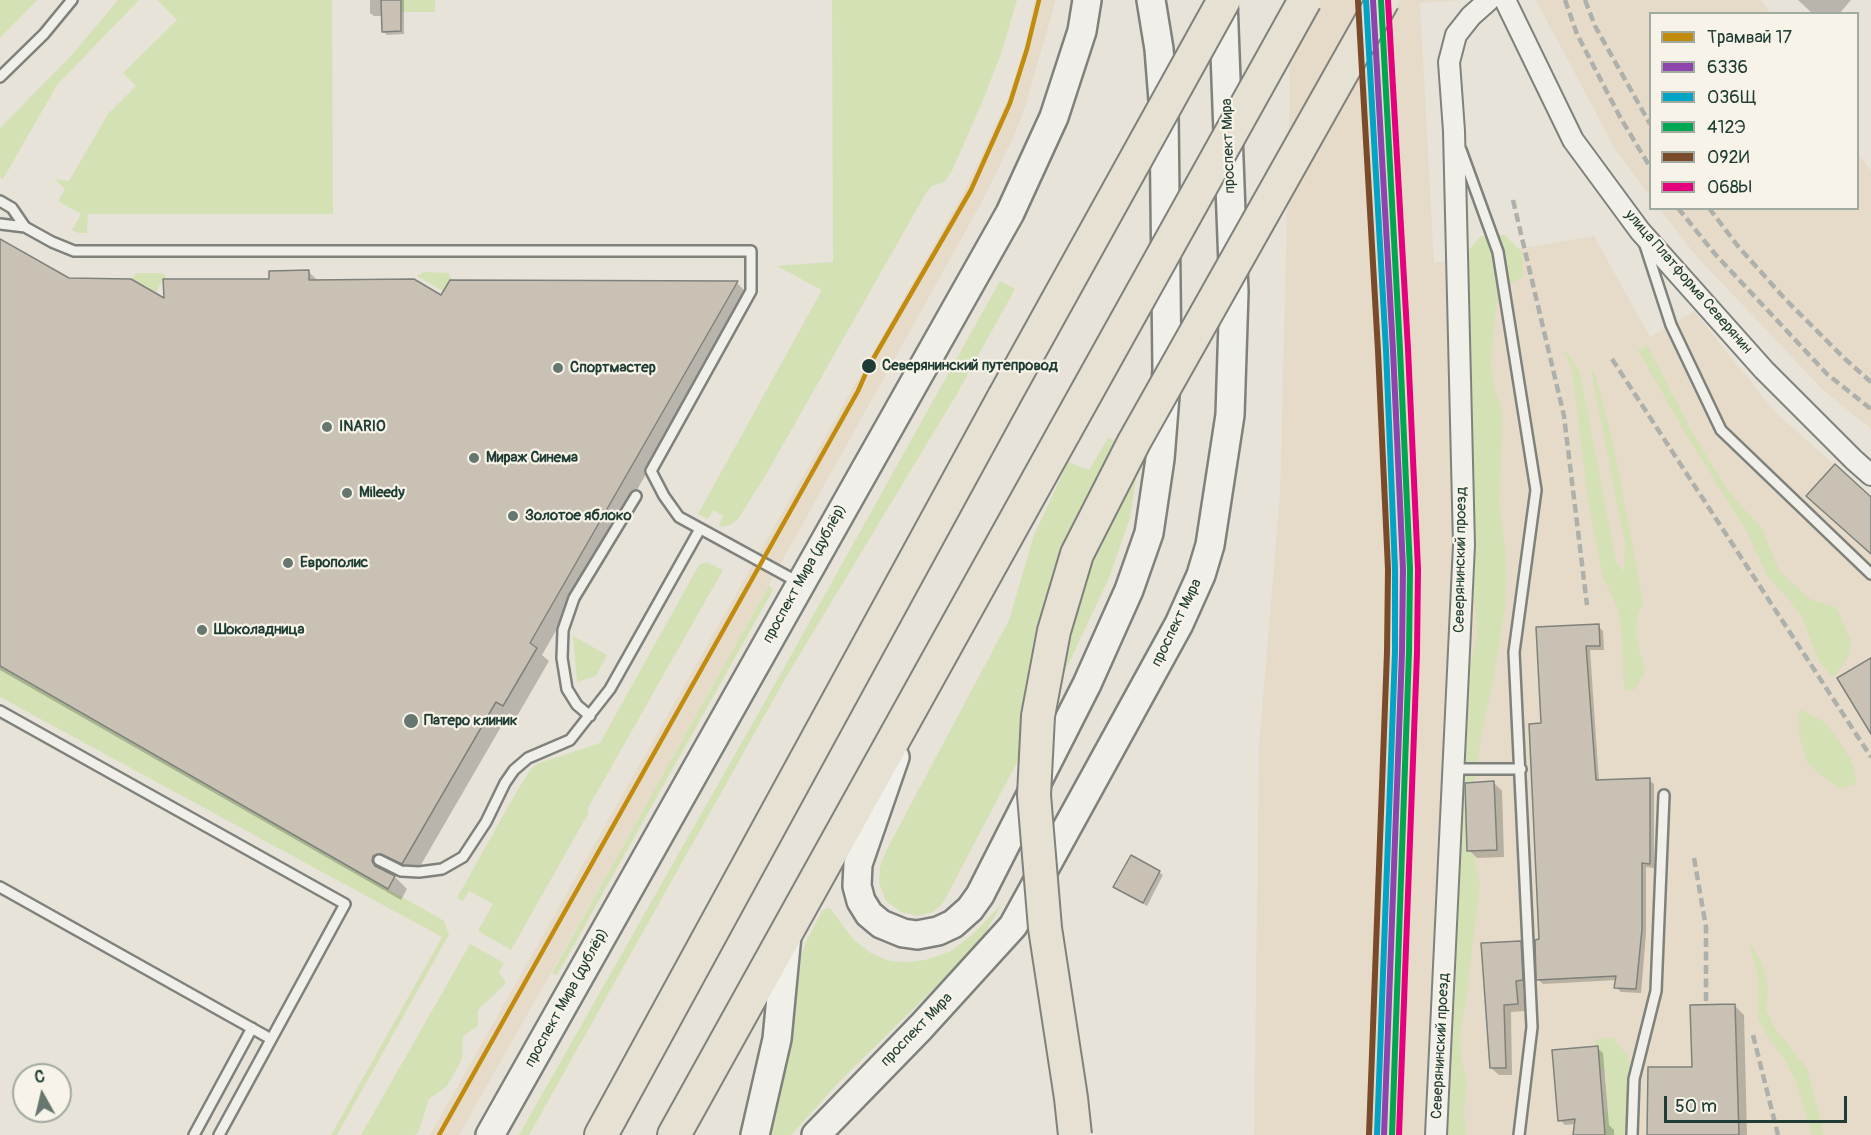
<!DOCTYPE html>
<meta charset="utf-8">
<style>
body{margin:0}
#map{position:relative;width:1871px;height:1135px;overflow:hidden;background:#e8e3d9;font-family:Pangolin,sans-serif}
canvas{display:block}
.legend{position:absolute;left:1649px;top:12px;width:210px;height:198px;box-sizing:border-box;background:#f7f3e8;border:2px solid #a1aaa0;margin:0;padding:8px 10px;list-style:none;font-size:18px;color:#1f3d34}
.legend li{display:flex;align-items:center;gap:12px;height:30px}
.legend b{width:30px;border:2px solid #a1aaa0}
.north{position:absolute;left:12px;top:1063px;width:60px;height:60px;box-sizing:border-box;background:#f7f3e8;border:2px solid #a1aaa0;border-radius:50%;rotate:352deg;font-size:16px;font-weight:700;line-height:24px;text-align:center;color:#1f3d34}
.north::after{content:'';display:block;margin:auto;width:21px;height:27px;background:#65776e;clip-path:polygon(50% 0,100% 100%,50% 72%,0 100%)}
.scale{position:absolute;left:1664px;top:1096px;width:183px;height:27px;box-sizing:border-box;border:3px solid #1f3d34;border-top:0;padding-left:8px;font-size:18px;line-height:21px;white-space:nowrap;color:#1f3d34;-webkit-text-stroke:4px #f7f3e8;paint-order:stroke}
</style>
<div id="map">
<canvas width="1871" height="1135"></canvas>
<ul class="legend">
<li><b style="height:8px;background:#c18c0d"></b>Трамвай 17</li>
<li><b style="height:8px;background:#8e44ad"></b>6336</li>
<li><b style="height:8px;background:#02a4c6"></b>036Щ</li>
<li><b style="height:8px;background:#00a651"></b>412Э</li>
<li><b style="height:8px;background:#7a4b2a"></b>092И</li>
<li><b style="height:8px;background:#e5007d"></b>068Ы</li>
</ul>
<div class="north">С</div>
<div class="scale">50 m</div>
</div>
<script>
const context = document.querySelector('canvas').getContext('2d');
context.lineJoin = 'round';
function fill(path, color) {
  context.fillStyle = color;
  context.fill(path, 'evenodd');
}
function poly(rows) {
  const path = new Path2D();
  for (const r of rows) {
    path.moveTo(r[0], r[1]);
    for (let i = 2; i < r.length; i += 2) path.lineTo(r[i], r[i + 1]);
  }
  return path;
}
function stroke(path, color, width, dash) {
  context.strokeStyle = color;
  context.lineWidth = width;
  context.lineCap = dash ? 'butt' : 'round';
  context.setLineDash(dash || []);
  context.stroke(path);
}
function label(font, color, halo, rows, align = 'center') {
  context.font = font + ' Pangolin,sans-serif';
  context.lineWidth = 4.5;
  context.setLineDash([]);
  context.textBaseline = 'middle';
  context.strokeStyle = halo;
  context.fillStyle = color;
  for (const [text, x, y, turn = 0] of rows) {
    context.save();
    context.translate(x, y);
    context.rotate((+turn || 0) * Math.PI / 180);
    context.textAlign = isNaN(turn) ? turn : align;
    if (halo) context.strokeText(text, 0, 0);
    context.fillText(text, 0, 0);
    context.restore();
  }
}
const built = poly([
 [1035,0,1055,0,1052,14,1025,107,1014,136,984,198,654,791,459,1135,430,1135,966,188,1007,101,1024,49],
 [1286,0,1462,0,1420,3,1434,263,1594,236,1650,337,1694,311,1776,413,1871,497,1871,1135,1254,1135,1259,746,1280,493,1290,87],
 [1536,0,1761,0,1770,13,1650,14,1650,196,1615,149],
 [1858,153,1871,170,1871,429,1824,391,1697,257,1660,209,1858,208]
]);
const green = poly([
 [0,0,37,0,0,38],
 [118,0,139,0,57,85,3,179,0,177,0,128,71,56],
 [157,0,332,0,333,214,88,214,87,233,79,233,72,230,81,214,58,201,65,189,55,179,69,181,108,114,136,86,123,73,177,20],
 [401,0,435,0,435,12,401,12],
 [832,0,1017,0,1002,51,983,100,951,173,944,182,932,186,926,193,764,478,738,519,730,525,722,527,719,525,723,516,713,510,708,519,698,514,822,290,777,266,833,262],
 [1505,235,1522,252,1523,277,1501,288,1495,312,1491,362,1494,387,1503,414,1499,503,1506,555,1506,583,1505,608,1493,681,1482,730,1471,804,1473,852,1480,885,1465,1008,1460,1033,1461,1058,1467,1081,1464,1112,1466,1135,1436,1135,1465,686,1477,637,1476,613,1468,544,1465,254,1481,236],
 [424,272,448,273,452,280,450,280,443,291,417,276],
 [137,273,160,273,165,275,166,279,163,279,156,293,131,279],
 [1000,281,1015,289,958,392,785,679,529,1135,519,1135,780,675],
 [1647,345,1694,436,1728,491,1762,529,1780,572,1810,599,1837,608,1851,641,1849,654,1837,674,1831,676,1818,659,1802,617,1787,597,1768,577,1747,532,1686,434,1638,350],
 [1562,350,1569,354,1580,374,1616,562,1624,572,1625,544,1591,368,1595,373,1614,447,1643,602,1637,618,1636,635,1645,672,1634,690,1624,689,1622,636,1618,609,1603,577,1588,501,1572,368],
 [1108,438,1140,451,1130,518,1109,578,1066,669,943,903,933,912,918,916,901,912,886,901,879,883,880,867,885,853,1009,620,1034,535,1068,462,1089,470],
 [707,562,723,570,588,808,588,814,511,950,478,931,493,904,469,891,463,901,457,898,518,789,531,769,539,763,600,743,699,565],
 [769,585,773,590,557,975,552,973],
 [573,636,607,655,596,676,577,682],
 [0,666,444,921,449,935,447,938,337,1135,331,1135,442,937,0,697],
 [1799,709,1825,722,1841,744,1854,766,1856,784,1839,789,1808,764,1799,736],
 [1002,904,983,937,965,958,840,1081,791,1135,768,1135,788,1057,802,953,807,940,822,911,827,908,831,909,853,939,871,953,890,961,908,962,925,960,951,951,972,935],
 [1749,943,1762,963,1768,989,1766,1010,1776,1030,1807,1069,1824,1135,1812,1135,1797,1084,1785,1060,1771,1041,1758,1019,1758,975],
 [470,944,504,963,499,972,506,983,478,1010,478,1026,463,1036,462,1059,447,1086,429,1099,418,1133,415,1135,361,1135],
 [1613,1038,1627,1055,1638,1092,1625,1109,1627,1135,1604,1135,1596,1114,1608,1111,1606,1074,1593,1056,1596,1039]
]);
const shadow = poly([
 [370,0,404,0,404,34,387,35,383,31,383,16,374,16,370,13],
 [1798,0,1851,0,1839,14,1813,14],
 [0,241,68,280,166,300,309,272,318,281,442,297,451,281,737,283,749,295,542,655,549,661,516,718,509,713,415,875,395,866,385,869,385,872,395,877,407,889,401,900,0,670],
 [1598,626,1603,631,1604,650,1590,650,1599,782,1649,780,1654,784,1654,868,1646,867,1646,934,1641,993,1621,992,1616,987,1617,980,1543,984,1538,979,1541,941,1542,725,1537,629],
 [1494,783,1502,791,1504,857,1477,858,1469,850],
 [1159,872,1163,875,1147,906,1115,886],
 [1521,942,1528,949,1530,987,1523,988,1525,1011,1511,1012,1512,1075,1499,1075,1491,1068,1483,945],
 [1734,1005,1744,1015,1747,1135,1648,1135],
 [1597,1048,1603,1053,1609,1125,1614,1130,1614,1135,1575,1135,1576,1124,1565,1125,1560,1120]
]);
const building = poly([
 [381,0,401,0,401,31,382,32,381,0],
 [0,239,69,278,131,279,164,298,163,279,269,279,269,271,309,270,309,280,414,279,441,295,450,280,738,281,530,643,537,648,503,706,496,702,402,864,381,854,373,856,372,861,375,866,395,876,388,889,0,666,0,239],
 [1835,464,1871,497,1871,554,1806,496,1835,464],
 [1599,624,1600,646,1586,646,1596,780,1650,778,1650,864,1642,863,1642,929,1636,989,1614,988,1616,976,1536,980,1535,940,1539,939,1529,724,1541,723,1536,627,1599,624],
 [1871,658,1871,734,1837,678,1871,658],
 [1494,781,1497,850,1467,851,1465,783,1494,781],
 [1131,855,1160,871,1143,903,1113,887,1131,855],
 [1521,941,1523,980,1516,981,1518,1004,1504,1005,1506,1068,1490,1068,1481,943,1521,941],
 [1735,1004,1739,1135,1647,1135,1648,1067,1692,1067,1690,1005,1735,1004],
 [1598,1046,1605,1135,1573,1135,1575,1119,1558,1121,1552,1050,1598,1046]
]);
const service = poly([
 [0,77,44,34,72,0],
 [1461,150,1498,252,1536,490,1514,652,1532,1027,1519,1135],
 [0,201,12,208,25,227],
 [0,224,25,227,52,242,74,251,751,251,751,291,651,471,664,496,679,517,798,582],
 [1645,245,1671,325,1721,430,1871,574],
 [0,711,345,904,219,1135],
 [590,716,577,705,567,689,562,658,563,630,574,598,636,496],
 [1454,769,1521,769],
 [379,860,401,871,419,872,442,869,463,857,486,822,505,783,514,770,528,758,570,740,610,689,700,529],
 [0,887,271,1039],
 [194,1135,252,1028],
 [1632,1135,1634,1079,1656,991,1664,795]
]);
const minor = poly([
 [1505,0,1573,140,1640,231,1764,370,1854,460,1871,475],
 [1436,1135,1464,545,1454,131,1449,62,1456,35,1471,16,1489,0]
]);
const secondary = poly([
 [895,757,858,864,857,886,861,901,869,914,881,924,903,933,917,935,938,931,953,924,970,909,980,895,1087,684,1129,590,1149,533,1160,459,1167,370,1164,113,1159,49,1151,0],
 [490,1135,1010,213,1054,117,1082,31,1087,0],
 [755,1135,777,1039,787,935],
 [816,1135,921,1027,1013,926,1179,624,1201,575,1210,545,1230,415,1234,292,1223,0]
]);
const primary = poly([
 [601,1135,1004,397],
 [674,1135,1065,431]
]);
const rail = poly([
 [1565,0,1577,34,1620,117,1650,167],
 [1585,0,1595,26,1650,124],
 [1513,200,1564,416,1587,605],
 [1678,208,1715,254,1827,374,1871,409],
 [1709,208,1737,245,1785,299,1845,359,1871,382],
 [1612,359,1871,757],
 [1694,858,1706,927,1706,1005],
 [1753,1035,1778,1135]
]);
const primaryBridge = poly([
 [1004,397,1224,0],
 [1065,431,1305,0],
 [1075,1135,1071,1098,1045,928,1034,795,1038,716,1054,631,1077,554,1134,442,1383,0]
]);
const rail1 = poly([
 [1373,0,1393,350,1403,569,1402,652,1384,1135]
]);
const rail2 = poly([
 [1366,0,1386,350,1395,569,1395,652,1377,1135]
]);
const rail3 = poly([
 [1381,0,1400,350,1410,569,1409,652,1392,1135]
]);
const rail4 = poly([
 [1358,1,1378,351,1388,569,1387,652,1369,1134]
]);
const rail5 = poly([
 [1388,0,1408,349,1418,569,1417,653,1399,1135]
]);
const tram1 = poly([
 [439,1135,858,391,869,366,971,190,1010,103,1027,49,1039,0]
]);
const markers = [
 [869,366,8,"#1f3d34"],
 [558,368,6,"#65776e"],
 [327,427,6,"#65776e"],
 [474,458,6,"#65776e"],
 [347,493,6,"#65776e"],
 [513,516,6,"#65776e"],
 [288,563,6,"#65776e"],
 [202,630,6,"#65776e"],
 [411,721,8,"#65776e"]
];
const streetNames = [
 ["проспект Мира",1229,146,-92],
 ["улица Платформа Северянин",1688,282,49],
 ["Северянинский проезд",1461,560,-89],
 ["проспект Мира (дублёр)",805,574,-61],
 ["проспект Мира",1177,623,-64],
 ["проспект Мира (дублёр)",567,998,-61],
 ["проспект Мира",917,1030,-46],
 ["Северянинский проезд",1441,1046,-87]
];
const stopNames = [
 ["Северянинский путепровод",882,366]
];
const poiNames = [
 ["Спортмастер",570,368],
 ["INARIO",339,427],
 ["Мираж Синема",486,458],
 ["Mileedy",359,493],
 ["Золотое яблоко",525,516],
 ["Европолис",300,563],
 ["Шоколадница",214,630],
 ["Патеро клиник",424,721]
];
fill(built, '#e5dbc8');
fill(green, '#d3e1b5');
fill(shadow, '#0003');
fill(building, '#c9c2b4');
stroke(building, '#7f827c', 1.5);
stroke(service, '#7f827c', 14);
stroke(minor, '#7f827c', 24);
stroke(secondary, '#7f827c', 32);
stroke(primary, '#7f827c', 36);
stroke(service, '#f0efea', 9);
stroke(minor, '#f0efea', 20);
stroke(secondary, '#f0efea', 27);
stroke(primary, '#e7e1d3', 32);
stroke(rail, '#aeb0ab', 4.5, [9, 4.5]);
stroke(primaryBridge, '#7f827c', 36, []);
stroke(primaryBridge, '#e7e1d3', 32);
stroke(rail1, '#8e44ad', 6);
stroke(rail2, '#02a4c6', 6);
stroke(rail3, '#00a651', 6);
stroke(rail4, '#7a4b2a', 6);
stroke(rail5, '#e5007d', 6);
stroke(tram1, '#c18c0d', 4.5);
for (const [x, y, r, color] of markers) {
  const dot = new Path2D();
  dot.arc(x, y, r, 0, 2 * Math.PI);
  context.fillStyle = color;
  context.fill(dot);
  stroke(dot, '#f7f3e8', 2);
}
label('15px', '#1f3d34', '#f7f3e8', streetNames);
label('bold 15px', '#1f3d34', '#f7f3e8', stopNames, 'left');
label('bold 15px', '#1f3d34', '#f7f3e8', poiNames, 'left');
</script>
